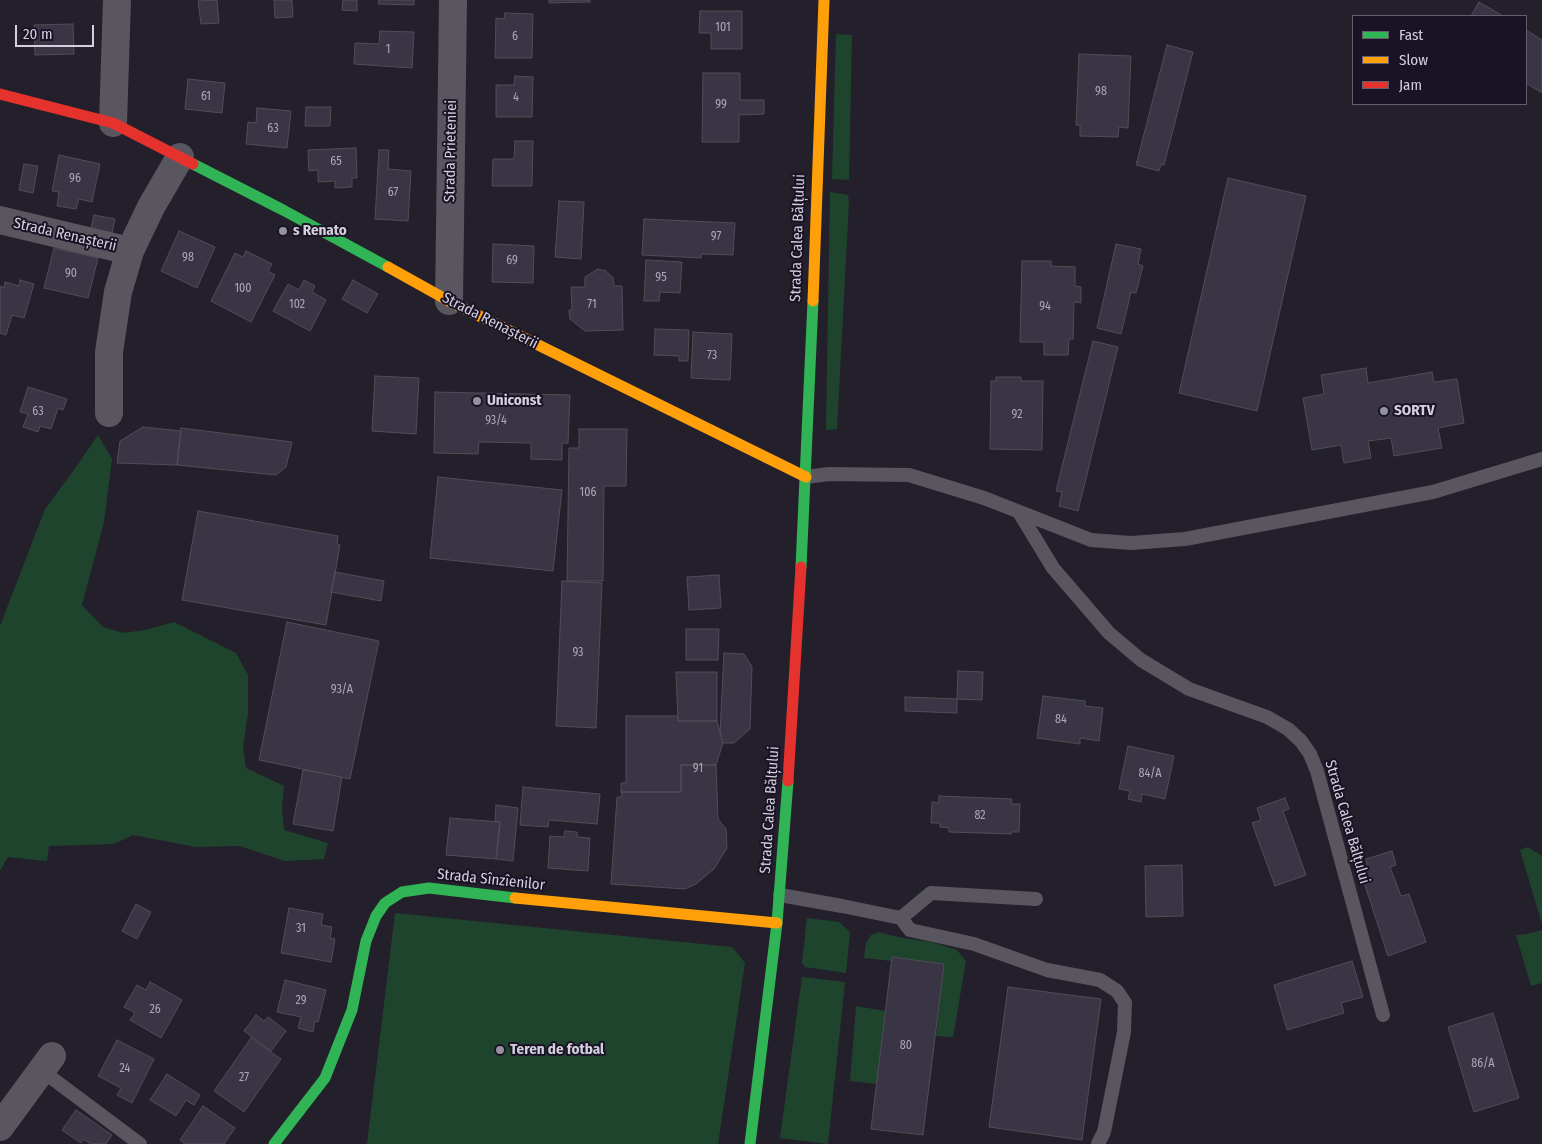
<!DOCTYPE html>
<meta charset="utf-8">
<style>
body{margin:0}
#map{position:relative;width:1542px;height:1144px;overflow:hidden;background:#23202b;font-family:"Fira Sans Condensed",sans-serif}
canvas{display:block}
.legend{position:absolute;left:1352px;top:15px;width:175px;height:90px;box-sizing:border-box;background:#191325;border:1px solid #635e6f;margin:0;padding:6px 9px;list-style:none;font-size:15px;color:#d3cfdd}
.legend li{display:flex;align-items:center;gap:10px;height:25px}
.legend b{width:25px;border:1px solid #635e6f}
.scale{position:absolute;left:15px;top:25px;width:79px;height:22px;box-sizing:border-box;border:2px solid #d3cfdd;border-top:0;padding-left:6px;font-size:15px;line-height:18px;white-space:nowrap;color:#d3cfdd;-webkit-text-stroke:4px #191325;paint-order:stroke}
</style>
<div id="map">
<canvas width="1542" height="1144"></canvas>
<ul class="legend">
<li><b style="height:6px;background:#30b455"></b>Fast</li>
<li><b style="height:6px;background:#ff9f0a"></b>Slow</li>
<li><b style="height:6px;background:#e5322d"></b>Jam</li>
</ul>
<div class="scale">20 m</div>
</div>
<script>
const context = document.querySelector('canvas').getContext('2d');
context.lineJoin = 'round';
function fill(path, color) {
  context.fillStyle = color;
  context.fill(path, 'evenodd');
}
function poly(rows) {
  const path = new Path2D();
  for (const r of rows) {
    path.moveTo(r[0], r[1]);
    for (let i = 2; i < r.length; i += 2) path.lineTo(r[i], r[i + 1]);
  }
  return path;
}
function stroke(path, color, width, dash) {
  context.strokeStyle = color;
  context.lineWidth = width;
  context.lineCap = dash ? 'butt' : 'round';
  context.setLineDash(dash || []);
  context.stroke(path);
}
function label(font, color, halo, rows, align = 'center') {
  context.font = font + ' "Fira Sans Condensed",sans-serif';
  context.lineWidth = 4;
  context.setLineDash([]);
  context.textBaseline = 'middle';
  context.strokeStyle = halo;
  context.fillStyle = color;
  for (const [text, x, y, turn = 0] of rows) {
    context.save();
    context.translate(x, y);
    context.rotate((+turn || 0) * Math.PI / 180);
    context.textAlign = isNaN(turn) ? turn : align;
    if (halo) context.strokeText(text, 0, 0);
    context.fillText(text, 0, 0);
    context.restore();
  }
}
const green = poly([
 [836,34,852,35,849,180,832,179],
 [830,192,848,195,849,202,837,429,826,430],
 [98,435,112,459,104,522,82,605,103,627,123,633,145,630,174,622,236,653,248,675,248,714,243,747,246,768,284,786,282,808,284,830,328,843,324,859,285,861,240,846,196,847,133,835,114,844,49,846,47,861,8,857,0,871,0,626,45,509,74,470],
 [1528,847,1542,856,1542,924,1520,850],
 [395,913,732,947,745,963,718,1144,367,1144],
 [807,918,839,922,850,932,846,973,805,967,802,963],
 [1542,930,1542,983,1531,986,1516,935,1527,934],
 [878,932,902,938,931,942,957,950,966,961,953,1037,936,1036,944,964,892,957,892,961,864,958,866,943,871,935],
 [802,977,845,982,828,1144,780,1138],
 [856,1006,885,1011,877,1084,850,1081]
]);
const building = poly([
 [217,0,219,23,201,24,198,1,217,0],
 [274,0,292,0,293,17,275,18,274,0],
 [343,0,357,0,357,11,342,10,343,0],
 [379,0,414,0,414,5,378,4,379,0],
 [549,0,590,0,590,2,549,3,549,0],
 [1479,2,1503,16,1471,16,1479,2],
 [700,11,742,11,742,49,711,49,711,33,699,33,700,11],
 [505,13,533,14,532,58,495,58,496,18,504,19,505,13],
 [73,24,74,54,35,55,34,25,73,24],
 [1526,30,1542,40,1542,93,1526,83,1526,30],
 [380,31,414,32,412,68,354,64,355,43,379,44,380,31],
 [1167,45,1193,52,1164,165,1161,164,1159,171,1136,165,1167,45],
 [1079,54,1131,56,1128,128,1119,127,1118,137,1080,136,1080,125,1076,125,1079,54],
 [703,73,740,73,740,100,764,100,764,114,739,115,739,142,702,142,703,73],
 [515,76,533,77,532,117,496,117,496,85,514,85,515,76],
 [188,79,225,83,222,113,185,109,188,79],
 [306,107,331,107,330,126,305,126,306,107],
 [257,108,291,111,287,148,246,144,248,122,256,123,257,108],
 [515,141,533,141,532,186,492,186,493,159,514,159,515,141],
 [356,148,357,178,352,178,352,187,335,188,335,181,318,182,318,170,309,171,308,150,356,148],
 [379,150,389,150,388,169,411,171,408,221,375,219,379,150],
 [59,155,100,164,92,202,79,199,76,209,57,206,59,192,52,191,59,155],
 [24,164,38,166,33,193,19,190,24,164],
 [1228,178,1306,196,1257,411,1179,393,1228,178],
 [559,201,584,202,581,259,555,257,559,201],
 [94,215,115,219,111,237,90,232,94,215],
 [644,219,735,223,733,255,702,254,701,258,642,255,644,219],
 [179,231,215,247,197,288,161,271,179,231],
 [493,244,534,246,533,283,492,282,493,244],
 [1116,244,1141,249,1138,264,1143,266,1136,293,1131,292,1121,334,1097,328,1116,244],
 [54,248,98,258,88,298,44,288,54,248],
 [246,251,272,264,268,271,275,275,251,322,211,301,235,253,243,257,246,251],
 [646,260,682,262,680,293,660,292,659,301,644,301,646,260],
 [1022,261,1051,261,1051,266,1075,267,1075,286,1081,287,1081,303,1074,302,1073,339,1069,339,1068,355,1044,355,1044,342,1020,342,1022,261],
 [598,269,606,271,613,278,614,286,622,286,623,330,585,331,570,319,569,310,572,310,571,287,585,287,585,277,598,269],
 [20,280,34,284,24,318,12,315,6,335,0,333,0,286,4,288,5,282,19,286,20,280],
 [304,280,315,286,312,292,326,300,310,331,273,311,288,284,299,290,304,280],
 [353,280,378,294,367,313,342,299,353,280],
 [655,329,689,330,688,361,679,361,679,356,654,355,655,329],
 [693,332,732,334,730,380,691,378,693,332],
 [1093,341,1118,347,1078,511,1059,506,1062,492,1056,491,1093,341],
 [1366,368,1368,383,1432,372,1434,382,1457,379,1464,423,1438,428,1442,448,1394,456,1391,438,1368,441,1371,458,1344,463,1341,445,1312,450,1303,398,1324,394,1321,375,1366,368],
 [375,376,419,378,416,434,372,431,375,376],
 [996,377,1021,377,1021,381,1043,381,1042,450,990,449,991,381,996,381,996,377],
 [28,387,67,399,63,410,58,408,51,429,40,426,38,432,23,427,28,414,20,412,28,387],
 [435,392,570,395,568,443,562,443,562,460,531,459,531,443,479,442,478,454,434,453,435,392],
 [143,427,181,431,177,465,117,463,120,441,143,427],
 [181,428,292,442,286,467,276,475,177,465,181,428],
 [579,429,627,429,626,486,604,486,603,581,567,581,569,448,579,448,579,429],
 [438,477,562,490,553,571,430,558,438,477],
 [198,511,338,536,337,544,340,545,326,625,182,600,198,511],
 [335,572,384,581,381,601,331,592,335,572],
 [719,575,721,608,689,610,687,577,719,575],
 [562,581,602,583,596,728,556,726,562,581],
 [287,622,379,641,350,779,259,760,287,622],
 [686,629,719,629,718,660,686,660,686,629],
 [724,653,744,654,752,667,750,729,734,743,723,743,720,733,724,653],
 [958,671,983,672,982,700,957,699,958,671],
 [676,672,717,672,717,721,678,721,676,672],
 [1043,696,1085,701,1085,706,1103,708,1099,741,1080,738,1080,744,1037,738,1043,696],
 [905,697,957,699,957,713,905,711,905,697],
 [626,716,678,716,678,721,717,721,723,743,716,765,681,765,681,792,621,792,621,783,626,783,626,716],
 [1128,746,1174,756,1165,799,1142,794,1141,802,1128,799,1130,791,1119,789,1128,746],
 [681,765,716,765,718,819,726,829,727,848,714,869,696,884,685,889,611,884,617,797,622,797,621,792,681,792,681,765],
 [303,770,342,777,333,831,293,824,303,770],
 [523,787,600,794,597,824,549,820,548,827,520,825,523,787],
 [939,796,1012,799,1011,804,1020,804,1019,832,1011,832,1011,834,949,832,949,828,940,827,940,823,931,823,932,802,939,803,939,796],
 [1285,798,1289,809,1283,811,1306,875,1275,886,1252,823,1261,820,1257,808,1285,798],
 [496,805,518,808,513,861,496,859,500,822,495,822,496,805],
 [450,818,500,822,496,859,446,855,450,818],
 [565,831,577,832,577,837,590,838,588,871,548,868,550,836,564,837,565,831],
 [1392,851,1396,865,1390,867,1401,896,1409,894,1426,942,1388,956,1361,873,1368,870,1366,859,1392,851],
 [1182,865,1183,916,1146,917,1145,866,1182,865],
 [136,904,151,912,137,939,122,931,136,904],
 [289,908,323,914,321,925,332,927,330,938,335,939,331,962,281,953,289,908],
 [892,957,944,964,923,1135,871,1129,892,957],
 [1352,961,1363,997,1341,1003,1344,1013,1287,1030,1274,985,1352,961],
 [285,980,326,990,318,1022,315,1021,313,1032,298,1028,301,1017,277,1012,285,980],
 [150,982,182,1000,161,1038,130,1020,135,1013,124,1007,137,985,146,990,150,982],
 [1008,987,1101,999,1082,1140,989,1127,1008,987],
 [1493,1013,1519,1098,1474,1112,1448,1027,1493,1013],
 [256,1015,264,1021,268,1017,286,1031,271,1051,244,1031,256,1015],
 [251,1038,281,1059,244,1112,214,1091,251,1038],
 [117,1040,154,1059,132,1103,117,1095,121,1088,98,1076,117,1040],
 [167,1074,200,1095,194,1105,186,1100,176,1116,150,1100,167,1074],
 [203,1106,235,1128,224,1144,185,1144,180,1140,203,1106],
 [76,1110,112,1135,106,1144,91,1144,83,1139,81,1143,62,1130,76,1110]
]);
const lane = poly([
 [806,477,829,474,909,475,984,498,1091,540,1131,543,1185,539,1433,492,1542,459],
 [1019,512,1053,568,1109,633,1141,660,1189,689,1267,717,1288,729,1301,741,1310,754,1317,771,1383,1015],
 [780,895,842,906,901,918,910,930,974,944,1047,970,1100,980,1117,991,1125,1003,1124,1032,1104,1132,1098,1144],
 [901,918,931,893,1036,899],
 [41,1070,140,1144]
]);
const street = poly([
 [113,123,117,0],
 [0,220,130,251],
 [449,301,453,0],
 [109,413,109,352,118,292,130,251,151,207,180,157],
 [0,1127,52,1056]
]);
const fast = poly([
 [193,164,283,210,388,267],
 [801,567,813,301],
 [274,1144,325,1078,352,1010,366,941,376,916,385,903,402,892,429,888,515,898],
 [750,1144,777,923,788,781]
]);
const slow = poly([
 [388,267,449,301,806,477],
 [813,301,824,0],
 [515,898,777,923]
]);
const jam = poly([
 [0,94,113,123,193,164],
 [788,781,801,567]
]);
const markers = [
 [283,231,5,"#95929f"],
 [477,401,5,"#95929f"],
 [1384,411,5,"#95929f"],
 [500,1050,5,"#95929f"]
];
const numberNames = [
 ["101",723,28],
 ["6",515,37],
 ["1",388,50],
 ["98",1101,92],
 ["61",206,97],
 ["4",516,98],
 ["99",721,105],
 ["63",273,129],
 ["65",336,162],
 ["96",75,179],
 ["67",393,193],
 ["97",716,237],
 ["98",188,258],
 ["69",512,261],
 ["90",71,274],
 ["95",661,278],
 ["100",243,289],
 ["102",297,305],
 ["71",592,305],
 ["94",1045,307],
 ["73",712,356],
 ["63",38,412],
 ["92",1017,415],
 ["93/4",496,421],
 ["106",588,493],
 ["93",578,653],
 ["93/A",342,690],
 ["84",1061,720],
 ["91",698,769],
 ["84/A",1150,774],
 ["82",980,816],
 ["31",301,929],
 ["29",301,1001],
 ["26",155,1010],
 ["80",906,1046],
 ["86/A",1483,1064],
 ["24",125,1069],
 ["27",244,1078]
];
const streetNames = [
 ["Strada Prieteniei",451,151,-89],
 ["Strada Renașterii",65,235,13],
 ["Strada Calea Bălțului",798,238,-88],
 ["Strada Renașterii",490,321,27],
 ["Strada Calea Bălțului",770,810,-86],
 ["Strada Calea Bălțului",1347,822,74],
 ["Strada Sînzîenilor",491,880,6]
];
const poiNames = [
 ["s Renato",293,231],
 ["Uniconst",487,401],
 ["SORTV",1394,411],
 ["Teren de fotbal",510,1050]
];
fill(green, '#1f442e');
fill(building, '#3a3544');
stroke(building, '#504d56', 1);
stroke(lane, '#595660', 14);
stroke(street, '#595660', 28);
stroke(fast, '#30b455', 11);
stroke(slow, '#ff9f0a', 11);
stroke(jam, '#e5322d', 11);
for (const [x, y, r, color] of markers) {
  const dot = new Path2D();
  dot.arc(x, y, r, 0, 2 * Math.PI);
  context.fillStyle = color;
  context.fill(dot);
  stroke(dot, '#191325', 2);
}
label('12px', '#ada8b7', null, numberNames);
label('15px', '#d3cfdd', '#191325', streetNames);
label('bold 15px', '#d3cfdd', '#191325', poiNames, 'left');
</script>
